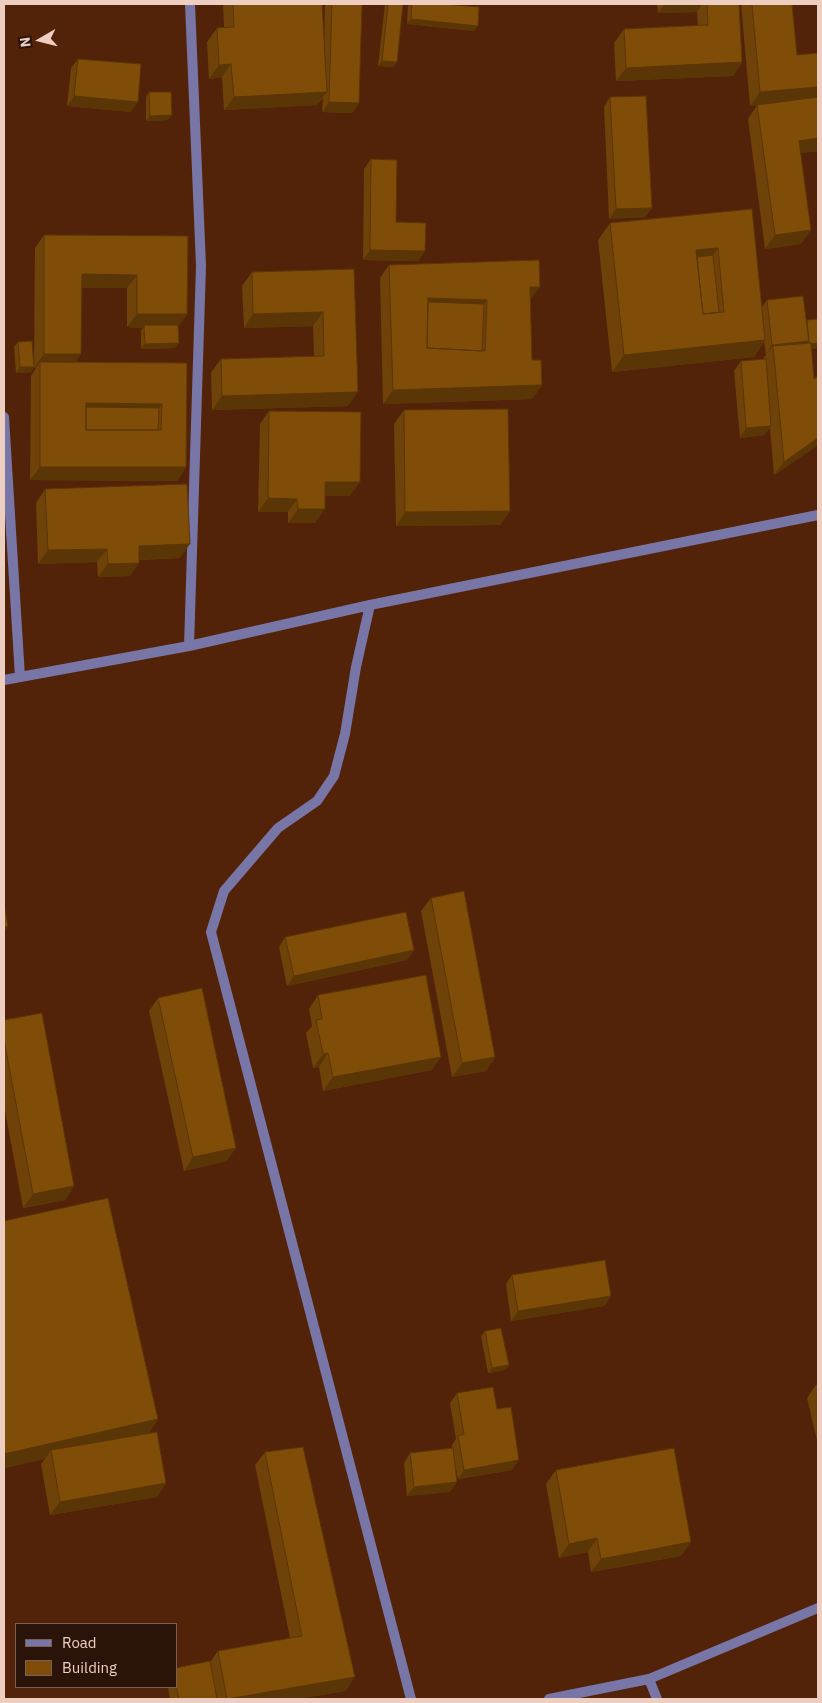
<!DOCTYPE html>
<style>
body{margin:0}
#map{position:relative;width:822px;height:1703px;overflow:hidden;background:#532309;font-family:"IBM Plex Sans",sans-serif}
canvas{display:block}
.frame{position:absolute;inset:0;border:5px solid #edcec0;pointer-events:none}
.legend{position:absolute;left:15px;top:1623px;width:162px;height:65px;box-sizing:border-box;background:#2a140a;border:1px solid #785e53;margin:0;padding:6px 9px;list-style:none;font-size:15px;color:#edcec0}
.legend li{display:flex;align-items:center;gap:10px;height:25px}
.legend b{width:25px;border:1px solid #785e53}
.north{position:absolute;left:15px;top:15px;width:50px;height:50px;-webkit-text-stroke:4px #2a140a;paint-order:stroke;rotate:262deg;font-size:14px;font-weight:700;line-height:20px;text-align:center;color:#edcec0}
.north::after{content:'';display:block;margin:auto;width:18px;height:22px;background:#edcec0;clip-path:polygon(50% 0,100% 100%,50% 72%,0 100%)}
</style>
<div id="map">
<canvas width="822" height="1703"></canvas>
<div class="frame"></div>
<ul class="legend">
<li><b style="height:6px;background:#7875a7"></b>Road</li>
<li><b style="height:14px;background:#804d09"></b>Building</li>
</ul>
<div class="north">N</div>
</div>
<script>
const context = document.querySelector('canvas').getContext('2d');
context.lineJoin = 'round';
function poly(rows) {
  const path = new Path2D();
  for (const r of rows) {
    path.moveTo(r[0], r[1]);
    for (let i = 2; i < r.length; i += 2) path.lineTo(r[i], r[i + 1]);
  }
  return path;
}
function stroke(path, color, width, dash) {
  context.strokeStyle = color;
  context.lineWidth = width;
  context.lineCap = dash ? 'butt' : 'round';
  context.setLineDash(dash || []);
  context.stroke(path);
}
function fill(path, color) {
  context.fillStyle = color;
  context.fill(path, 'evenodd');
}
const minor = poly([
 [4,417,20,677],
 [370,605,356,667,345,734,334,776,317,801,278,828,224,891,211,932,411,1699],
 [189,646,201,266,190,4],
 [4,680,189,646,370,605,818,515],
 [649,1679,818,1608],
 [549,1699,649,1679,657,1699]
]);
const wall = poly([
 [223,4,322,4,324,46,325,4,362,4,359,103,352,113,322,112,323,98,317,105,224,110,222,77,209,79,207,42,217,28,224,27],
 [385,4,403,4,397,62,393,67,378,66],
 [410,4,444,4,474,31,407,24,408,6],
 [657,4,739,4,742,62,733,76,616,81,614,43,624,29,698,26,697,12,658,13],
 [741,4,792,4,797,55,818,151,801,153,801,244,765,249,748,119,757,105,750,106],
 [78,59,131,112,67,106,71,68],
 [149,92,168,120,146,121,146,97],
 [610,97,652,208,645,217,609,219,604,107],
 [371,159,396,222,425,251,418,261,363,260,364,169],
 [752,209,762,307,767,300,807,320,818,319,818,348,811,349,814,379,818,376,818,445,774,475,770,428,764,435,740,438,734,371,741,361,763,359,766,355,764,342,754,357,612,372,598,240,610,223],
 [44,235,188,236,187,314,178,326,179,343,175,348,141,349,141,330,143,328,127,327,127,288,82,288,76,362,187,363,186,467,177,481,30,480,31,376,36,368,34,368,34,367,31,372,16,373,14,347,18,342,34,366,35,248],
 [389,265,530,300,532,360,542,385,532,399,383,404,380,278],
 [354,269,348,406,212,410,211,372,221,359,314,356,313,326,244,328,242,286,252,272],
 [404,410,510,511,500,525,396,526,394,424],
 [269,411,350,496,325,496,315,523,288,523,288,512,258,512,260,424],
 [45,489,180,558,139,560,130,576,98,577,97,562,38,564,36,503],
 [431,898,495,1057,486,1071,452,1077,421,911],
 [285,937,414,950,407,960,287,986,279,947],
 [318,995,432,1070,323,1091,319,1067,313,1068,306,1033,312,1026,309,1009],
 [158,998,227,1161,184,1171,149,1011],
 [4,1020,74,1186,65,1200,23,1208,4,1105],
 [4,1221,158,1419,148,1434,166,1483,157,1497,50,1515,41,1464,45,1459,4,1468],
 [512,1275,611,1296,604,1306,511,1321,506,1284],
 [485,1331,509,1365,505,1370,488,1373,481,1336],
 [818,1384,818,1445,807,1398,816,1385],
 [457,1393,497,1409,512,1470,458,1479,456,1469,450,1492,407,1496,404,1463,410,1453,452,1448,452,1445,456,1439,450,1403],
 [265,1452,346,1691,296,1699,170,1699,168,1687,176,1687,210,1662,218,1651,290,1638,255,1465],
 [556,1470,681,1556,591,1572,588,1552,559,1558,546,1484]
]);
const shadedWall = poly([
 [664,4,702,4,697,12,658,13],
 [411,19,478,26,474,31,407,24],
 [382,61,397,62,393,67,378,66],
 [742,62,733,76,616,81,626,68],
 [231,64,222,77,209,79,219,65],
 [818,87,818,100,750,106,760,92],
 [327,92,317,105,224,110,234,97],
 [74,96,138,102,131,112,67,106],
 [329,102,359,103,352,113,322,112],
 [172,115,168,120,146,121,150,116],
 [818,138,818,151,789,155,799,141],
 [652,208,645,217,609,219,616,209],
 [811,230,801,244,765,249,775,235],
 [718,248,706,265,692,266,696,250],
 [370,250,425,251,418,261,363,260],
 [82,274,137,275,127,288,72,288],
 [530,287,540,287,530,300],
 [428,298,487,300,477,314,425,312],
 [323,312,313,326,244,328,253,314],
 [137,314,187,314,177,328,144,325,143,328,127,327],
 [765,340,754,357,612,372,624,355],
 [809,341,802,350,773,346,766,355,772,345],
 [179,343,175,348,141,349,145,344],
 [818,343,818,348,806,349,809,344],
 [44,354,81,354,72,368,40,362,36,368,34,368],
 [20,367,34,367,31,372,16,373],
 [542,385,532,399,383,404,393,390],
 [358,392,348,406,212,410,222,396],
 [86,403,162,404,152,417,83,417],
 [771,426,764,435,740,438,746,428],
 [818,438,818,445,774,475,784,462],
 [40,467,186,467,177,481,30,480],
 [325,482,360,482,350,496,315,496],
 [268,498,297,499,288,512,258,512],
 [298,509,325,509,315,523,288,523],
 [510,511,500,525,396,526,405,512],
 [190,544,180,558,129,560,139,546],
 [107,549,97,562,38,564,48,550],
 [139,563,130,576,98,577,108,564],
 [8,926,4,932,4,927],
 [414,950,407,960,287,986,294,976],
 [328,1053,319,1067,313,1068,323,1054],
 [441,1057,432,1070,323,1091,333,1077],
 [495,1057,486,1071,452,1077,462,1063],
 [236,1148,227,1161,184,1171,193,1157],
 [74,1186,65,1200,23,1208,33,1194],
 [611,1296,604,1306,511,1321,518,1311],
 [509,1365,505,1370,488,1373,492,1368],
 [158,1419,146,1436,51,1450,45,1459,4,1468,4,1454],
 [519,1460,512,1470,458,1479,464,1470],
 [457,1482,450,1492,407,1496,414,1487],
 [166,1483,157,1497,50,1515,60,1502],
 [597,1538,588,1552,559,1558,569,1544],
 [691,1542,681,1556,591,1572,601,1559],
 [355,1677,346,1691,296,1699,228,1699]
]);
const building = poly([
 [233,4,322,4,327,92,234,97,231,64,219,65,217,28,234,27,233,4],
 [332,4,362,4,359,103,329,102,332,4],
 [388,4,403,4,397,62,382,61,388,4],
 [412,4,444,4,479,7,478,26,411,19,412,4],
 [707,4,739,4,742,62,626,68,624,29,708,25,707,4],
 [752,4,792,4,797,55,818,53,818,87,760,92,752,4],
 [78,59,141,64,138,102,74,96,78,59],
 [149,92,171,92,172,115,150,116,149,92],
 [646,96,652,208,616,209,610,97,646,96],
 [818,97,818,138,799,141,811,230,775,235,757,105,818,97],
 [371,159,397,160,396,222,426,223,425,251,370,250,371,159],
 [752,209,765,340,624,355,610,223,752,209],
 [718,248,724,312,703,314,696,250,718,248],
 [44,235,188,236,187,314,137,314,137,275,82,274,81,354,44,354,44,235],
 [713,255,719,312,703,314,697,257,713,255],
 [539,260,540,287,530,287,532,360,541,360,542,385,393,390,389,265,539,260],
 [428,298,487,300,485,351,427,348,428,298],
 [354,269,358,392,222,396,221,359,324,356,323,312,253,314,252,272,354,269],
 [803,296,809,341,772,345,767,300,803,296],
 [428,302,484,304,482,351,427,348,428,302],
 [818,319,818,343,811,344,811,343,809,343,807,320,818,319],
 [144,325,178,325,179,343,145,344,144,325],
 [32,341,34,367,20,367,18,342,32,341],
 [811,343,814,379,818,376,818,438,784,462,773,346,811,343],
 [766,359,771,426,746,428,741,361,766,359],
 [40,362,187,363,186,467,40,467,40,362],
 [86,403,162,404,161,430,86,430,86,403],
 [86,407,159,408,158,430,86,430,86,407],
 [508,409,510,511,405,512,404,410,508,409],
 [269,411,361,412,360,482,325,482,325,509,298,509,297,499,268,498,269,411],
 [187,484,190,544,139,546,139,563,108,564,107,549,48,550,45,489,187,484],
 [464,891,495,1057,462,1063,431,898,464,891],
 [4,905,8,926,4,927,4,905],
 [406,912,414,950,294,976,285,937,406,912],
 [426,975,441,1057,333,1077,328,1053,323,1054,316,1020,322,1019,318,995,426,975],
 [202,988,236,1148,193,1157,158,998,202,988],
 [42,1013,74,1186,33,1194,4,1040,4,1020,42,1013],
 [108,1198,158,1419,4,1454,4,1221,108,1198],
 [605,1260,611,1296,518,1311,512,1275,605,1260],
 [501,1328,509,1365,492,1368,485,1331,501,1328],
 [493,1387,497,1409,511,1407,519,1460,464,1470,458,1436,464,1434,457,1393,493,1387],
 [157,1432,166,1483,60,1502,51,1450,157,1432],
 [303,1447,355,1677,227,1699,218,1651,302,1636,265,1452,303,1447],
 [453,1448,457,1482,414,1487,410,1453,453,1448],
 [674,1448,691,1542,601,1559,597,1538,569,1544,556,1470,674,1448],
 [210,1661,217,1699,179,1699,176,1686,176,1668,210,1661]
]);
stroke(minor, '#7875a7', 10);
fill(wall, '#6e4208');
fill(shadedWall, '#5a3606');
fill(building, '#804d09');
stroke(building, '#5a3606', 1);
</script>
